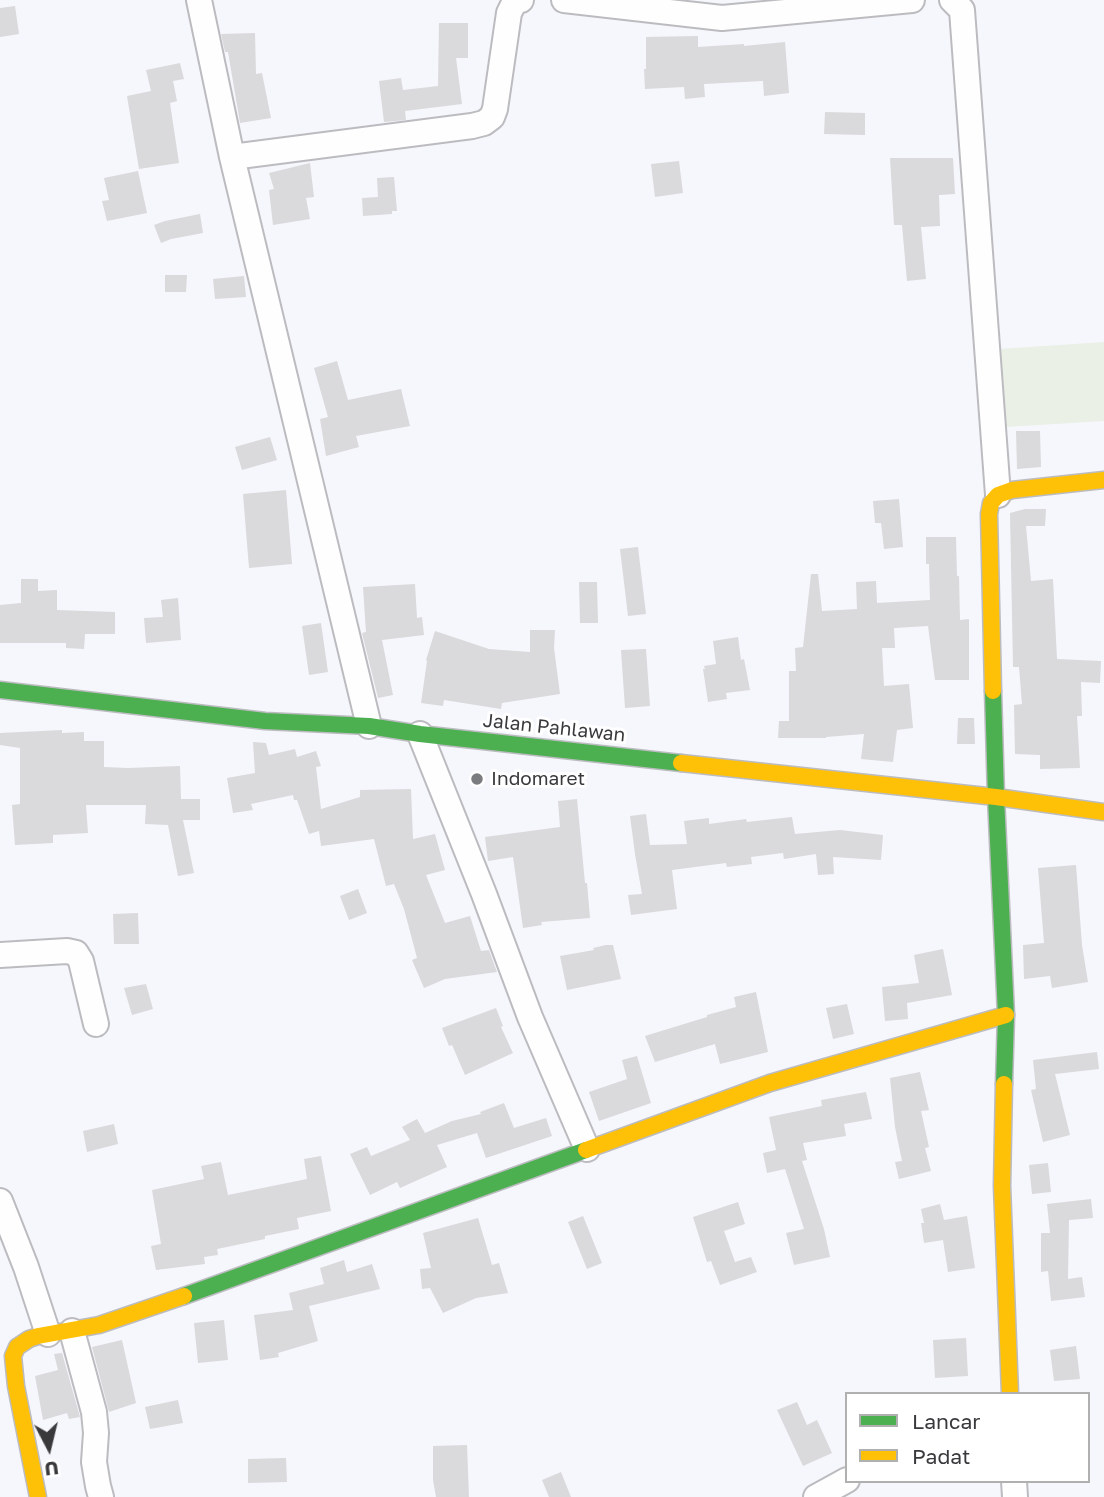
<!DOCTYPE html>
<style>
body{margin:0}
#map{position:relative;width:1104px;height:1497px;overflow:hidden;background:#f6f7fc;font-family:"Golos Text",sans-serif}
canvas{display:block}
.legend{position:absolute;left:845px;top:1392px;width:245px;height:91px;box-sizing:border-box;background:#fff;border:2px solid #b0b0b1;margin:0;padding:9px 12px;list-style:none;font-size:21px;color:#39393c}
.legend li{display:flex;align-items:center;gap:14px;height:35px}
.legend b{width:35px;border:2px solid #b0b0b1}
.north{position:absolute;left:14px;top:1413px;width:70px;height:70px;-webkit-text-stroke:5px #fff;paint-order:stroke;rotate:173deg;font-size:19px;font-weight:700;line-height:28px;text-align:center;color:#39393c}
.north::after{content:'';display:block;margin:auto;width:24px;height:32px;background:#39393c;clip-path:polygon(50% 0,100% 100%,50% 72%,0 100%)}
</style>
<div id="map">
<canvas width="1104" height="1497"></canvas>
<ul class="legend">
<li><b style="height:9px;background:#4caf50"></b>Lancar</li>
<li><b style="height:9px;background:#ffc107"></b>Padat</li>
</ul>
<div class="north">U</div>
</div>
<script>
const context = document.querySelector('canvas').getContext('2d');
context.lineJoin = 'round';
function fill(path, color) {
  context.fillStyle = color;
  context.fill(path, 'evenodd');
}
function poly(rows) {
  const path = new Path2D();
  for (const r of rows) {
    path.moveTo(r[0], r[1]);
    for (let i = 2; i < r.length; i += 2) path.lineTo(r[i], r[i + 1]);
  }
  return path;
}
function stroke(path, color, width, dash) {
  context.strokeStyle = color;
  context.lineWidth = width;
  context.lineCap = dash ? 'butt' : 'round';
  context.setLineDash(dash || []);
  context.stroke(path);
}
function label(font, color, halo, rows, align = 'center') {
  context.font = font + ' "Golos Text",sans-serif';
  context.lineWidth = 6;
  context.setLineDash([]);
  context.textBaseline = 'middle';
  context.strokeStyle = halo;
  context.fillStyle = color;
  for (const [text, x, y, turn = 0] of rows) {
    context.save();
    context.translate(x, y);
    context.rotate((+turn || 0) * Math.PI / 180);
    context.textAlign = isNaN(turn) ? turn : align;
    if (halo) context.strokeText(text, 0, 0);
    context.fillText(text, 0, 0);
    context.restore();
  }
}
const green = poly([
 [1104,342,1104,421,989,428,984,350]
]);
const building = poly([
 [15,6,19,34,0,37,0,8],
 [439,23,468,23,468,58,456,58,462,104,405,111,406,120,384,122,379,81,401,78,403,90,438,86],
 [255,33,256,74,262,73,271,118,240,123,228,52,225,52,221,34],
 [698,36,698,47,744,44,744,46,785,42,789,93,764,96,763,81,704,84,705,97,685,99,684,87,645,89,644,69,646,69,646,37],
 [180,63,184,79,173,81,177,101,170,103,179,163,139,169,127,96,151,91,146,70],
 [825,112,865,113,865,135,824,134],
 [890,158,953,158,955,194,939,195,940,226,921,227,926,279,907,281,902,225,894,225],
 [679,161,683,193,655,197,651,164],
 [310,163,314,197,306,198,310,219,273,225,269,190,274,189,269,173],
 [138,171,147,213,107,221,102,201,109,200,104,178],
 [394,177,397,211,392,211,392,214,363,216,362,198,378,197,377,178],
 [200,214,203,233,171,239,161,243,154,225,165,221],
 [165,275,187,275,186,292,165,292],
 [244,276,246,297,215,299,213,279],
 [337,361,348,400,401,389,410,426,356,436,359,447,326,456,320,419,328,417,314,368],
 [1016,431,1040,431,1041,467,1017,469],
 [270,437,277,460,242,470,235,447],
 [286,490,292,564,249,568,243,494],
 [899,499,903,547,884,549,881,523,875,523,873,501],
 [1025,509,1046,509,1045,526,1026,526,1031,581,1053,579,1057,659,1101,661,1100,683,1081,682,1082,716,1077,716,1080,768,1040,769,1040,755,1015,754,1014,705,1022,704,1019,667,1013,667,1010,513],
 [926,537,956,537,957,576,959,576,960,620,969,619,969,680,935,680,928,626,894,628,895,648,882,648,884,686,909,684,913,728,897,730,893,762,861,759,864,734,826,737,826,738,778,738,779,721,789,721,789,671,796,671,795,648,803,647,811,574,818,574,822,611,857,609,856,582,876,581,877,603,930,600,929,564,926,564],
 [638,547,646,614,628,616,620,549],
 [21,579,38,579,38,591,57,590,57,610,115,612,115,634,85,634,84,649,66,648,66,643,0,643,0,605,21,603],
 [579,582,597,582,598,623,580,623],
 [415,584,417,618,422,617,424,635,382,640,393,695,378,698,362,633,366,632,363,587],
 [178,598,181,640,146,643,144,618,163,617,161,600],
 [321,623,328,672,309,675,302,626],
 [530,630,555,630,554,648,560,694,502,703,501,709,444,700,443,706,421,703,427,661,426,660,435,631,489,649,530,652],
 [738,637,741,660,744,659,750,690,726,693,727,699,708,702,703,669,705,669,704,666,716,664,713,641],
 [646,649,650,706,625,708,621,650],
 [958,718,974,718,975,744,957,744],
 [62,730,62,733,84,732,84,741,104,741,104,767,128,768,180,766,181,799,200,799,200,820,183,820,194,873,178,876,168,825,145,824,146,805,86,805,88,833,53,835,53,843,15,845,12,805,20,804,20,748,0,745,0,733],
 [253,742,266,743,269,755,295,749,297,757,316,751,321,766,316,767,321,809,360,797,360,790,411,789,413,839,435,834,445,870,426,875,445,923,470,916,481,951,489,950,497,972,445,979,424,988,412,960,417,958,404,909,394,884,386,886,374,839,321,846,319,831,309,834,297,800,294,800,293,795,251,804,253,810,233,813,227,778,255,773],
 [577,799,585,883,587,883,590,918,541,922,542,925,523,928,513,857,488,861,485,837,560,827,558,801],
 [646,814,650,845,687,844,684,821,709,818,709,824,746,819,747,822,792,817,795,834,840,830,883,835,881,860,833,857,834,874,818,875,816,854,784,859,783,853,751,857,752,864,727,867,726,863,672,870,677,909,631,915,628,895,642,894,635,854,630,816],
 [1076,865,1082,945,1088,982,1052,988,1050,976,1024,979,1023,945,1044,943,1038,868],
 [358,889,367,913,349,920,340,896],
 [138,913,139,944,114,944,113,914],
 [606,945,613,945,621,979,567,990,560,956,594,950,593,948],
 [943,949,952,995,907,1003,908,1019,885,1021,882,987,919,983,914,955],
 [146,984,153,1009,132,1015,124,988],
 [756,992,768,1052,720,1064,715,1044,655,1062,645,1036,707,1017,707,1015,736,1007,734,997],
 [847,1004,854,1034,833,1039,826,1008],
 [496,1008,503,1026,501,1027,513,1053,465,1075,452,1045,449,1046,442,1028],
 [1097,1052,1099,1069,1055,1074,1070,1135,1043,1142,1031,1090,1036,1089,1033,1060],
 [637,1056,651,1103,599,1121,589,1092,627,1079,622,1060],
 [920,1072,929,1110,921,1111,929,1147,925,1148,931,1171,899,1179,895,1162,902,1161,895,1127,890,1078],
 [866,1092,872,1119,844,1124,846,1136,803,1143,807,1160,802,1161,824,1229,830,1257,794,1265,786,1233,804,1229,785,1169,767,1173,763,1153,776,1150,769,1117,822,1106,821,1100],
 [504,1103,514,1128,546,1118,552,1136,486,1158,477,1133,437,1145,447,1167,400,1188,397,1182,370,1195,350,1154,367,1147,371,1156,410,1140,402,1127,417,1119,425,1133,452,1121,481,1114,480,1112],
 [114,1124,118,1144,87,1152,83,1131],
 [321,1156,331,1211,297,1218,299,1229,265,1236,265,1239,217,1249,218,1255,204,1257,205,1264,156,1270,151,1246,161,1244,152,1190,204,1179,201,1166,221,1162,228,1195,307,1179,304,1159],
 [1048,1163,1051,1192,1032,1194,1029,1165],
 [1091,1199,1093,1218,1069,1220,1068,1279,1082,1277,1085,1297,1051,1301,1048,1271,1041,1272,1041,1233,1050,1233,1047,1204],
 [738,1202,745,1224,724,1231,735,1262,751,1257,757,1272,720,1285,711,1261,707,1262,693,1217],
 [940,1204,944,1220,967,1216,975,1268,948,1272,943,1240,924,1243,921,1223,924,1223,921,1209],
 [583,1216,602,1263,587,1269,568,1222],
 [478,1218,492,1265,499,1263,508,1293,476,1298,443,1313,430,1288,422,1289,420,1269,431,1268,423,1233],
 [344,1260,347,1272,372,1264,380,1289,309,1306,318,1341,278,1353,279,1357,260,1360,254,1315,293,1310,289,1293,324,1284,320,1268],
 [224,1320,228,1360,198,1363,194,1323],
 [966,1338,968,1376,935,1378,933,1340],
 [122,1340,136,1403,109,1412,92,1347],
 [1076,1346,1080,1379,1054,1381,1050,1350],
 [62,1353,80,1417,69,1419,67,1413,43,1420,35,1376,58,1370,54,1354],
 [178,1400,183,1423,150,1429,145,1407],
 [797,1402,807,1425,817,1420,832,1453,803,1466,777,1410],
 [467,1445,469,1497,436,1497,433,1480,433,1446],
 [286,1458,287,1482,248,1483,248,1459],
 [561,1472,571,1497,549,1497,542,1480]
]);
const street = poly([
 [199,0,232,157,369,726],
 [564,0,722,18,912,0],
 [952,0,962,10,998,495],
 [232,157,472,126,484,123,492,117,495,109,509,13,515,1,521,0],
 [420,734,484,894,530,1017,587,1149],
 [0,955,67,951,76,953,81,961,96,1024],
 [0,1201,26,1267,48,1334],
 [72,1331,94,1412,96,1433,94,1462,98,1486,101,1497],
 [1014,1481,1015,1497],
 [816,1497,847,1480]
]);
const fast = poly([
 [0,690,265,721,369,726,420,734,681,763],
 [993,691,996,797,1006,1015,1004,1084],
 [184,1296,586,1150]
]);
const slow = poly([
 [993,691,989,514,991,503,998,495,1012,490,1104,480],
 [681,763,996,797,1104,812],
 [1004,1084,1002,1186,1010,1394],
 [586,1150,770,1083,1006,1015],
 [38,1497,16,1386,13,1356,17,1347,29,1339,38,1336,99,1325,184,1296]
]);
const markers = [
 [477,779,7,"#7b7c7f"]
];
const streetNames = [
 ["Jalan Pahlawan",554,728,6]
];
const poiNames = [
 ["Indomaret",491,779]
];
fill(green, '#eaf0e5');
fill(building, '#dad9dc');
stroke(street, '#bcbcc0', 28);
stroke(fast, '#bcbcc0', 19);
stroke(slow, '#bcbcc0', 19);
stroke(street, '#fefeff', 24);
stroke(fast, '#4caf50', 16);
stroke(slow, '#ffc107', 16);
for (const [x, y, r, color] of markers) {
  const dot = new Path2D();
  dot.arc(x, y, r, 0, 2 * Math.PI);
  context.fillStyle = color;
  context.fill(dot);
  stroke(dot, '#fff', 2.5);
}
label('19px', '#39393c', '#fff', streetNames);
label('19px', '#39393c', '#fff', poiNames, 'left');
</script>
